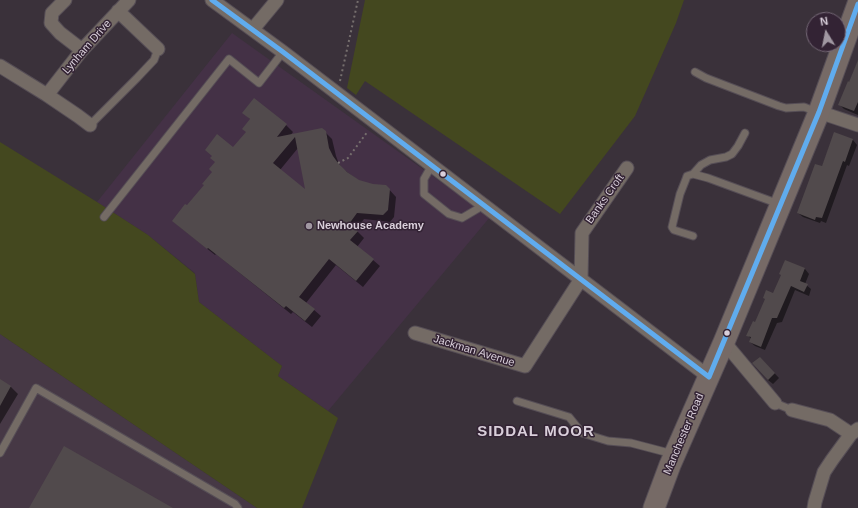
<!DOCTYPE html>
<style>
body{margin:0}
#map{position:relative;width:858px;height:508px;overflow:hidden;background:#3a313a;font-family:Helvetica,sans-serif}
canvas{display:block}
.north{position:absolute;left:806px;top:12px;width:40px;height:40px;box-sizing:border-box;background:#332334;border:1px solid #756876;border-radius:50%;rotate:350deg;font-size:11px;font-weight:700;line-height:16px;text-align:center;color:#d9cfda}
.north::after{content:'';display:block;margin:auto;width:14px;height:18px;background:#a198a2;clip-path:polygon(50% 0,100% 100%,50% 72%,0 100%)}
</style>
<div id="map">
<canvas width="858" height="508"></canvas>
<div class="north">N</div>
</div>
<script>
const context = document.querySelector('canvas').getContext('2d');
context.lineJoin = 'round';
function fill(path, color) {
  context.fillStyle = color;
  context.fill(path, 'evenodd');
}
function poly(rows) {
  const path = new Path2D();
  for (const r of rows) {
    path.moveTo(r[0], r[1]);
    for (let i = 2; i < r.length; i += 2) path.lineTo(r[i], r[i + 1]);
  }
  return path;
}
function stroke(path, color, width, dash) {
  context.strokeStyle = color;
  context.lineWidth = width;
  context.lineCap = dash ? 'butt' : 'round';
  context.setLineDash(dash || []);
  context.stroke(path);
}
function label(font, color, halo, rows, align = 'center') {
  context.font = font + ' Helvetica,sans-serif';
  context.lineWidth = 3;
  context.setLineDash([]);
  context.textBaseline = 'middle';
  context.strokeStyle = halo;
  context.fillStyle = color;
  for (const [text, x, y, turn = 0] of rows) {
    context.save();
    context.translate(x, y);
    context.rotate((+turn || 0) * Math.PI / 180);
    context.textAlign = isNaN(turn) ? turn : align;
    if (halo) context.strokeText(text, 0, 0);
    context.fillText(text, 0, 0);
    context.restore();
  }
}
const built = poly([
 [232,33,490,217,328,411,278,376,282,366,199,302,195,273,148,235,97,202]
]);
const industrial = poly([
 [0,334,257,508,0,508]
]);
const green = poly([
 [365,0,684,0,676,23,635,116,560,214,365,81,356,95,347,88],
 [0,142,97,202,148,235,195,274,199,302,282,366,278,376,338,418,302,508,257,508,0,334]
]);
const shadow = poly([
 [858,61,858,115,844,109,840,105],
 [244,113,286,125,293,132,290,136,325,132,332,139,336,156,339,164,343,169,359,181,373,185,386,186,396,197,394,217,390,222,364,219,356,230,364,238,357,247,373,260,380,266,363,287,336,265,306,303,321,316,312,327,293,312,291,314,216,254,215,255,180,227,173,221,188,207,205,185,213,172,247,132,251,120],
 [298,148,306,191,280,170],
 [834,134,853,140,857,145,849,166,847,165,826,223,821,221,820,223,803,217,798,213,822,167],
 [785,261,805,269,809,274,805,284,811,289,809,296,795,290,782,322,777,323,765,350,755,346,750,342,751,339,748,335,774,294,782,275],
 [760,358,779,378,773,384,768,380],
 [0,381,11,387,18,394,0,424]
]);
const building = poly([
 [858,60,858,102,854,111,838,105,848,81,849,82],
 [254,98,287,124,277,137,322,128,326,131,329,148,333,156,338,163,347,172,359,180,373,184,386,185,390,189,388,210,383,215,357,213,349,224,358,231,350,240,374,259,356,281,329,259,299,297,315,309,305,321,286,306,284,308,208,248,207,249,172,221,185,204,187,205,204,185,202,184,212,172,209,169,215,162,210,158,212,156,205,150,217,134,233,147,246,132,242,129,250,119,242,113],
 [295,137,305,189,273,163],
 [834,132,853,139,845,162,843,161,822,218,816,217,815,220,797,213,815,164,822,166],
 [785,260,805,268,800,281,808,284,804,292,791,286,777,318,772,318,761,347,749,342,751,337,746,336,753,321,755,322,765,299,763,298,766,290,773,293,781,275,779,274],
 [760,357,775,373,768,380,752,363],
 [0,379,11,386,0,406],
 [64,446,173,508,29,508]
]);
const path = poly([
 [340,81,358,0],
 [338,163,348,158,368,131]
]);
const service = poly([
 [695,72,706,78,779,106,786,108,804,107,817,112],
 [90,125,137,78,154,60,158,49],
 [432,165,424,179,424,194,449,214,462,218,484,205],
 [693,174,701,165,710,160,726,157,732,154,738,146,745,133],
 [104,217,229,59,259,83,283,52],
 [693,236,674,230,672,227,680,194,686,179,687,176,693,174,708,178,779,204],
 [517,401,569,417,582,433,608,441,631,443,673,454],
 [775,403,792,410],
 [0,453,36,388,235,504,238,508]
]);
const minor = poly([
 [65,0,52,13,51,23,60,33,82,50],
 [212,0,283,52,709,377],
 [118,11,158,49],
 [253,29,277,0],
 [0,66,47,95,78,116,90,125],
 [47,95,82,50,129,0],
 [819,112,858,125],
 [415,333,525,366,581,279,582,233,627,168],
 [724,342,775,403],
 [792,410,830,420,851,434],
 [814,508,815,502,824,472,832,460,851,434,858,429]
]);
const primary = poly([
 [654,508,670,465,724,342,819,112,858,4]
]);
const bus1 = poly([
 [212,0,283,52,709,377,819,112,858,4]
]);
const markers = [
 [443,174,3.5,"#d9cfda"],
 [309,226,4,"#a198a2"],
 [727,333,3.5,"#d9cfda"]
];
const streetNames = [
 ["Lynham Drive",87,47,-49],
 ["Banks Croft",605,199,-55],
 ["Jackman Avenue",474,351,17],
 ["Manchester Road",684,434,-67]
];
const poiNames = [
 ["Newhouse Academy",317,226]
];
const districtNames = [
 ["SIDDAL MOOR",536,432]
];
fill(built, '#443146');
fill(industrial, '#463845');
fill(green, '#44481f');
fill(shadow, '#0007');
fill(building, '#514a4c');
stroke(service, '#564e56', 9);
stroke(minor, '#564e56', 15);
stroke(primary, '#564e56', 23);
stroke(path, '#766f6e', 2, [2, 3]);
stroke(service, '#746b65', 7);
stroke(minor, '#746b65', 13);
stroke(primary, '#766a66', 21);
stroke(bus1, '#60acee', 5);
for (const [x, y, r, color] of markers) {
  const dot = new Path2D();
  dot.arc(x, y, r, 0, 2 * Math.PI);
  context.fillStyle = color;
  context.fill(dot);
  stroke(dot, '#332334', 1.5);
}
label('11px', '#d9cfda', '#332334', streetNames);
label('bold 11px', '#d9cfda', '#332334', poiNames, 'left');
context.letterSpacing = '1px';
label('bold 15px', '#d9cfda', '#332334', districtNames);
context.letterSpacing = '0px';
</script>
